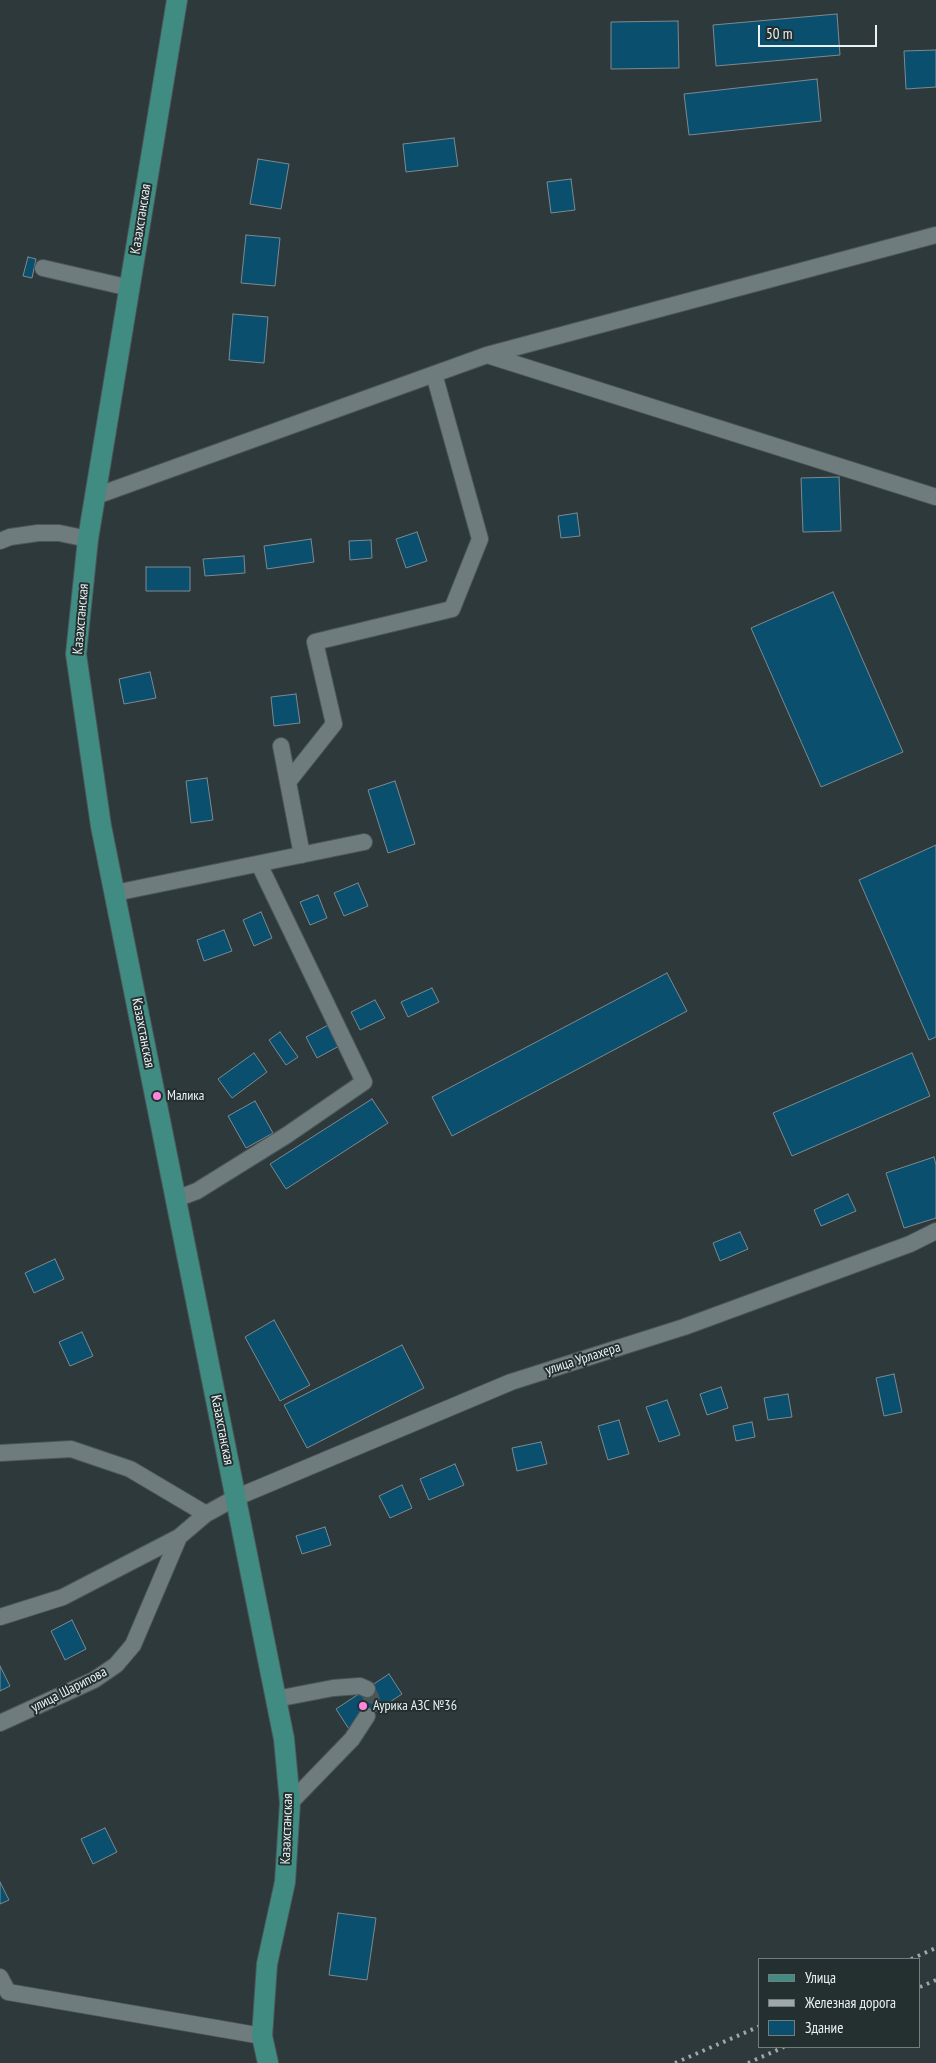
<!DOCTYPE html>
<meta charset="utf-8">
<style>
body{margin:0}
#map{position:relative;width:936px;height:2063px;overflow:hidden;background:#2e393b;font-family:"PT Sans Narrow",sans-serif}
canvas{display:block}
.legend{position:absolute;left:758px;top:1958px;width:162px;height:90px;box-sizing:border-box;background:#242f30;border:1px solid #737d7e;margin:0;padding:6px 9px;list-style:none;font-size:15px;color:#eaf1f3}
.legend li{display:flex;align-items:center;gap:10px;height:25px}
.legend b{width:25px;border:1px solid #737d7e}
.scale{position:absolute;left:758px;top:25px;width:119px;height:22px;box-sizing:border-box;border:2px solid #eaf1f3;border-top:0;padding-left:6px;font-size:15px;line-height:18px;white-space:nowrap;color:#eaf1f3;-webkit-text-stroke:4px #242f30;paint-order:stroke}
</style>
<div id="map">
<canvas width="936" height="2063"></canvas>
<ul class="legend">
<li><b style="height:6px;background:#408c83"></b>Улица</li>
<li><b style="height:6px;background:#9ea7a9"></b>Железная дорога</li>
<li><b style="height:14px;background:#0a506e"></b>Здание</li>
</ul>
<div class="scale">50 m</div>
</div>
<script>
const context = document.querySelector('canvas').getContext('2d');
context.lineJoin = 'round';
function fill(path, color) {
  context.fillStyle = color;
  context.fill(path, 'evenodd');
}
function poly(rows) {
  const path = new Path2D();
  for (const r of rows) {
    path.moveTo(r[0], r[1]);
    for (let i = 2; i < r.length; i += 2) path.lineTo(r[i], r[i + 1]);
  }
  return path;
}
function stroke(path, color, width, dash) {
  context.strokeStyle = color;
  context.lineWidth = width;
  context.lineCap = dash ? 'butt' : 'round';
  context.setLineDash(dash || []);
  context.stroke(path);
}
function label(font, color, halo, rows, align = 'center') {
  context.font = font + ' "PT Sans Narrow",sans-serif';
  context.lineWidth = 4;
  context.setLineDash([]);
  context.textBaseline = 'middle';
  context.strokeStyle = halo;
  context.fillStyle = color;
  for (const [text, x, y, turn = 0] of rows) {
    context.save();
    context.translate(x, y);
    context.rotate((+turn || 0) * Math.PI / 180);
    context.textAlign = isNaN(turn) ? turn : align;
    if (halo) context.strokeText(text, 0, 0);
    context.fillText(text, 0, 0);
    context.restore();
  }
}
const building = poly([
 [837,14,840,55,716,66,713,25,837,14],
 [678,21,679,68,611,69,611,22,678,21],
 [936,50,936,87,906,89,904,51,936,50],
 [817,79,821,121,689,135,684,94,817,79],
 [454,138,458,166,406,172,403,144,454,138],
 [258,159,289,164,281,209,250,204,258,159],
 [571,179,575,210,551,213,547,182,571,179],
 [246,235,280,238,275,286,241,283,246,235],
 [28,257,36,259,32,278,23,276,28,257],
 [233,314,268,317,264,363,229,360,233,314],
 [839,477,841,531,803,532,801,478,839,477],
 [577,513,580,536,561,538,558,516,577,513],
 [417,532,427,561,406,568,396,539,417,532],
 [311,539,314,562,267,569,264,546,311,539],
 [371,540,372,558,350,560,349,541,371,540],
 [244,556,245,573,205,576,203,559,244,556],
 [146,567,190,567,190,591,146,591,146,567],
 [833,592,903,752,821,787,751,628,833,592],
 [150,672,156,698,124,704,119,679,150,672],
 [296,694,300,723,274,726,271,697,296,694],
 [207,778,213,820,191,823,186,781,207,778],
 [395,781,415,844,388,853,368,790,395,781],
 [936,845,936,1037,929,1040,859,880,936,845],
 [358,883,368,906,344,916,334,893,358,883],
 [318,895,327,918,310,925,300,902,318,895],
 [261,912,272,938,254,946,243,920,261,912],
 [224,930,232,951,204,961,197,940,224,930],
 [667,973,687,1011,452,1136,432,1097,667,973],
 [432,988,439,1002,408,1017,401,1002,432,988],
 [375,1000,385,1018,360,1030,351,1012,375,1000],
 [330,1024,341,1045,317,1058,306,1037,330,1024],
 [280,1032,298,1057,286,1065,269,1040,280,1032],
 [254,1053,267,1072,232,1098,218,1079,254,1053],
 [912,1053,930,1096,792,1156,773,1113,912,1053],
 [372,1099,388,1123,286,1189,270,1164,372,1099],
 [255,1101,273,1133,246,1148,228,1116,255,1101],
 [934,1157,936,1165,936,1218,904,1228,886,1173,934,1157],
 [848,1194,856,1211,821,1226,814,1210,848,1194],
 [740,1232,748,1249,720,1261,713,1243,740,1232],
 [55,1259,64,1279,34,1293,25,1273,55,1259],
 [274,1320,310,1385,280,1401,245,1337,274,1320],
 [82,1332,93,1356,70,1366,59,1342,82,1332],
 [402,1345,424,1388,307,1448,284,1405,402,1345],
 [894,1374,902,1412,884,1416,876,1378,894,1374],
 [721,1387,728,1408,707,1415,700,1394,721,1387],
 [788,1394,792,1417,768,1420,764,1398,788,1394],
 [667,1400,680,1435,659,1442,646,1407,667,1400],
 [619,1420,629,1454,608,1460,598,1426,619,1420],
 [752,1422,755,1437,736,1441,733,1426,752,1422],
 [541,1442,547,1464,517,1471,512,1448,541,1442],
 [455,1464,464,1485,429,1500,420,1479,455,1464],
 [402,1485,412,1508,390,1518,379,1496,402,1485],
 [325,1527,331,1545,302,1554,296,1536,325,1527],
 [72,1620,86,1649,65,1660,51,1631,72,1620],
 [0,1666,10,1686,0,1691,0,1666],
 [389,1674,402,1694,349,1729,336,1709,389,1674],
 [105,1828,117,1852,93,1864,81,1839,105,1828],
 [0,1882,9,1900,0,1904,0,1882],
 [338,1913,376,1918,367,1980,329,1975,338,1913]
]);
const minorTunnel = poly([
 [367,1689,372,1699,367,1716]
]);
const minor = poly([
 [43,268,130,288],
 [487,355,936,235],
 [96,496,487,355,936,497],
 [0,541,10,537,38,533,59,533,88,539],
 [281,746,302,855],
 [288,782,334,724,315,642,452,609,480,539,434,374],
 [115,893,364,842],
 [176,1199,197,1191,287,1135,364,1082,259,864],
 [0,1453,71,1449,130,1469,206,1514],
 [0,1617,63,1597,179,1537,206,1514,235,1498,511,1382,684,1327,910,1244,936,1231],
 [276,1699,333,1688,360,1686,367,1689],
 [0,1723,94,1680,116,1665,133,1645,179,1537],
 [290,1803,352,1739,367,1716],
 [0,1977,8,1992,262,2036]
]);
const major = poly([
 [177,0,88,539,76,654,101,826,284,1739,290,1803,285,1882,267,1964,262,2036,268,2063]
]);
const rail = poly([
 [911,1959,936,1948],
 [920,1987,936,1980],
 [675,2063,760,2026],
 [748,2063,784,2047]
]);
const markers = [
 [157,1096,5,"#ff85df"],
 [363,1706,5,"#ff85df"]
];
const streetNames = [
 ["Казахстанская",141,219,-81],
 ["Казахстанская",81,619,-85],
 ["Казахстанская",143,1033,79],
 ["улица Урлахера",583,1359,-18],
 ["Казахстанская",222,1430,79],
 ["улица Шарипова",69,1690,-27],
 ["Казахстанская",287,1829,-88]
];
const poiNames = [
 ["Малика",167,1096],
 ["Аурика АЗС №36",373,1706]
];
fill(building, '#0a506e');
stroke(building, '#7e898f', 1);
stroke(minorTunnel, '#4a5557', 16, [16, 8]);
stroke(minor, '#4c5658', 18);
stroke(major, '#4c5658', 22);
stroke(minor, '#6f7c7e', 16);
stroke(major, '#408c83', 20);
stroke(rail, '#9ea7a9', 4, [2.5, 5]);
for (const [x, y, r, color] of markers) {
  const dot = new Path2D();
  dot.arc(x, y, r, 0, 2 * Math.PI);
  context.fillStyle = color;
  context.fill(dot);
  stroke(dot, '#242f30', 2);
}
label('14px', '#eaf1f3', '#242f30', streetNames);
label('14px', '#eaf1f3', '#242f30', poiNames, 'left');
</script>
